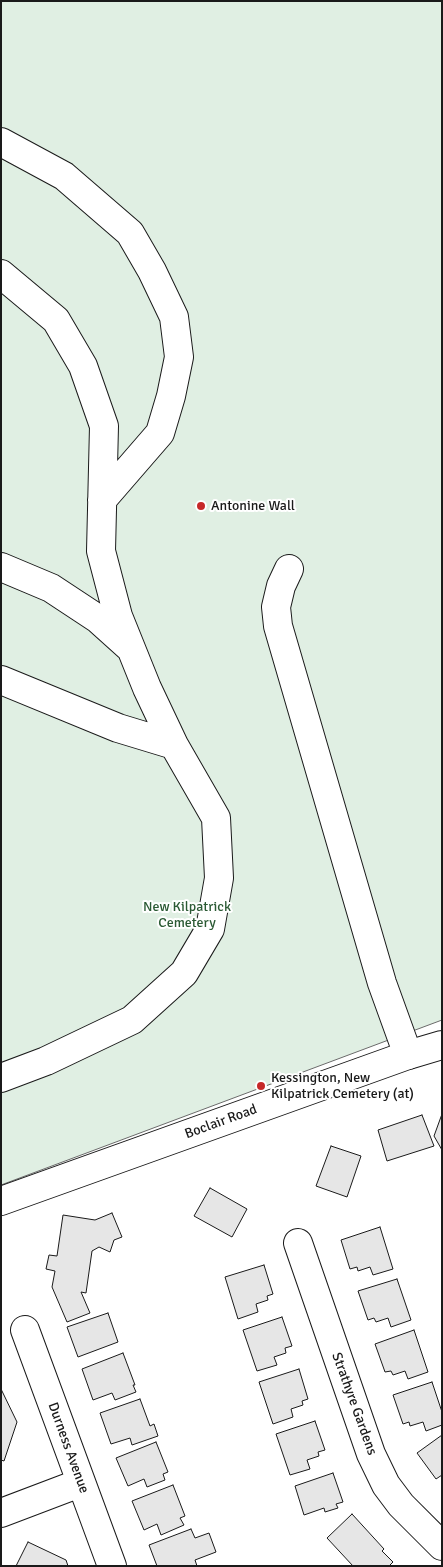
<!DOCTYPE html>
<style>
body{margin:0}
#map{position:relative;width:443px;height:1567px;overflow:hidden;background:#fff;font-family:Signika,sans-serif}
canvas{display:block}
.frame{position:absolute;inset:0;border:2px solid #1a1a1a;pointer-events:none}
</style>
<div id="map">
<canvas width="443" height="1567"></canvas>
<div class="frame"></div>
</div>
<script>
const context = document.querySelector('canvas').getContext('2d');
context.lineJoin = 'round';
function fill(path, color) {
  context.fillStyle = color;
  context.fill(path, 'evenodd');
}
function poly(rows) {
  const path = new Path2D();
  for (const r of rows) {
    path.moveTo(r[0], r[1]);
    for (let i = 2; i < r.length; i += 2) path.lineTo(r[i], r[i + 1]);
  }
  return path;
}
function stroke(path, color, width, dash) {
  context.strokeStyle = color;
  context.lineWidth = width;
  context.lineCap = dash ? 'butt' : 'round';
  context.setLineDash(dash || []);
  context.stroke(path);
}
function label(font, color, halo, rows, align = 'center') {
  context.font = font + ' Signika,sans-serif';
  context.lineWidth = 4;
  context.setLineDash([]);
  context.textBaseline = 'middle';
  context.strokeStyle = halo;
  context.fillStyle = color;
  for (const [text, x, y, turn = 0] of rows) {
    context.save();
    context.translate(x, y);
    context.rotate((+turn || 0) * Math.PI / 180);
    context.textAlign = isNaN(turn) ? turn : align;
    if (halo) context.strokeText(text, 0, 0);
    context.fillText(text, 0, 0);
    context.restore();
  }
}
const green = poly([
 [1,1,442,1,442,1020,1,1185,1,1]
]);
const building = poly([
 [442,1114,442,1150,434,1136,442,1114],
 [422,1115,434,1146,387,1161,378,1130,422,1115],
 [331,1146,361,1156,347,1197,316,1186,331,1146],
 [210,1188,247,1209,232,1237,194,1216,210,1188],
 [112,1213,122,1237,114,1240,110,1252,99,1247,92,1251,86,1293,81,1292,90,1313,67,1322,52,1287,55,1271,46,1269,49,1255,57,1256,63,1215,95,1220,112,1213],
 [380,1227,393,1269,373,1275,370,1267,358,1271,357,1267,350,1269,341,1240,380,1227],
 [264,1265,273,1294,267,1296,268,1300,256,1304,258,1312,238,1319,225,1277,264,1265],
 [397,1279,411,1320,391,1327,388,1318,376,1322,374,1318,368,1320,358,1291,397,1279],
 [108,1313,118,1342,78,1357,67,1327,108,1313],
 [282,1317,292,1346,285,1348,286,1353,274,1357,277,1365,257,1371,243,1330,282,1317],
 [414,1330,428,1372,408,1379,405,1371,393,1375,391,1371,385,1372,375,1344,414,1330],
 [123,1353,135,1385,133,1385,136,1392,115,1400,112,1393,93,1400,82,1369,123,1353],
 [299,1369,308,1399,302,1401,303,1405,291,1409,293,1417,273,1424,259,1382,299,1369],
 [432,1382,442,1412,442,1425,426,1431,423,1422,410,1426,409,1422,403,1424,393,1395,432,1382],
 [1,1389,17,1422,4,1461,1,1460,1,1389],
 [140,1399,150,1426,154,1424,158,1436,132,1445,130,1438,111,1444,100,1413,140,1399],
 [315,1421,325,1450,318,1452,319,1456,307,1460,310,1469,290,1475,276,1434,315,1421],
 [442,1435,442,1475,436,1479,417,1453,442,1435],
 [156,1442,168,1472,163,1474,165,1480,147,1487,144,1479,128,1486,116,1458,156,1442],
 [333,1473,343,1502,336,1504,338,1508,325,1512,324,1508,304,1515,295,1486,333,1473],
 [173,1485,185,1516,180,1518,184,1525,161,1535,157,1524,144,1530,132,1501,173,1485],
 [352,1514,384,1549,382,1551,393,1562,389,1566,353,1566,327,1538,352,1514],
 [191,1529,195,1538,209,1533,216,1552,195,1560,197,1566,157,1566,149,1545,191,1529],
 [28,1542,66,1560,68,1566,16,1566,28,1542]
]);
const minor = poly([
 [1,142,64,176,130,233,152,271,174,317,179,357,171,396,160,433,102,500],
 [1,274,56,320,83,366,104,426,101,551,118,616,147,688,174,745,216,818,219,878,210,929,184,973,132,1020,46,1061,1,1078],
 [1,567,51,588,98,619,128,646],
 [289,569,281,586,276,607,278,626,382,983,408,1055],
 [1,680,118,728,174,745],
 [298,1243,371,1454,386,1485,401,1505,442,1546],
 [25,1330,112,1566],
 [1,1513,80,1483]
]);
const major = poly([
 [1,1201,408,1055,442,1045]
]);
const markers = [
 [201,506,5,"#c62828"],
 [261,1086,5,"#c62828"]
];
const poiNames = [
 ["Antonine Wall",211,506],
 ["Kessington, New",271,1078],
 ["Kilpatrick Cemetery (at)",271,1094]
];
const parkNames = [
 ["New Kilpatrick",187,907],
 ["Cemetery",187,923]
];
const streetNames = [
 ["Boclair Road",221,1122,-20],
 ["Strathyre Gardens",354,1404,70],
 ["Durness Avenue",68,1448,70]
];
fill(green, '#e0efe3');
stroke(green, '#6a6a6a', 1);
fill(building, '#e6e6e6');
stroke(building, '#1a1a1a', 1);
stroke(minor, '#1a1a1a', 30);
stroke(major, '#1a1a1a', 30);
stroke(minor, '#fff', 28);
stroke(major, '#fff', 28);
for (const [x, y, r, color] of markers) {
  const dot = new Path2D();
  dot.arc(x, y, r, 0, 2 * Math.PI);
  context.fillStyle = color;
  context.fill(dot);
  stroke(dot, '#fff', 2);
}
label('14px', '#1a1a1a', '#fff', poiNames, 'left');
label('14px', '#2b5a34', '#fff', parkNames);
label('14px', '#1a1a1a', '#fff', streetNames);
</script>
